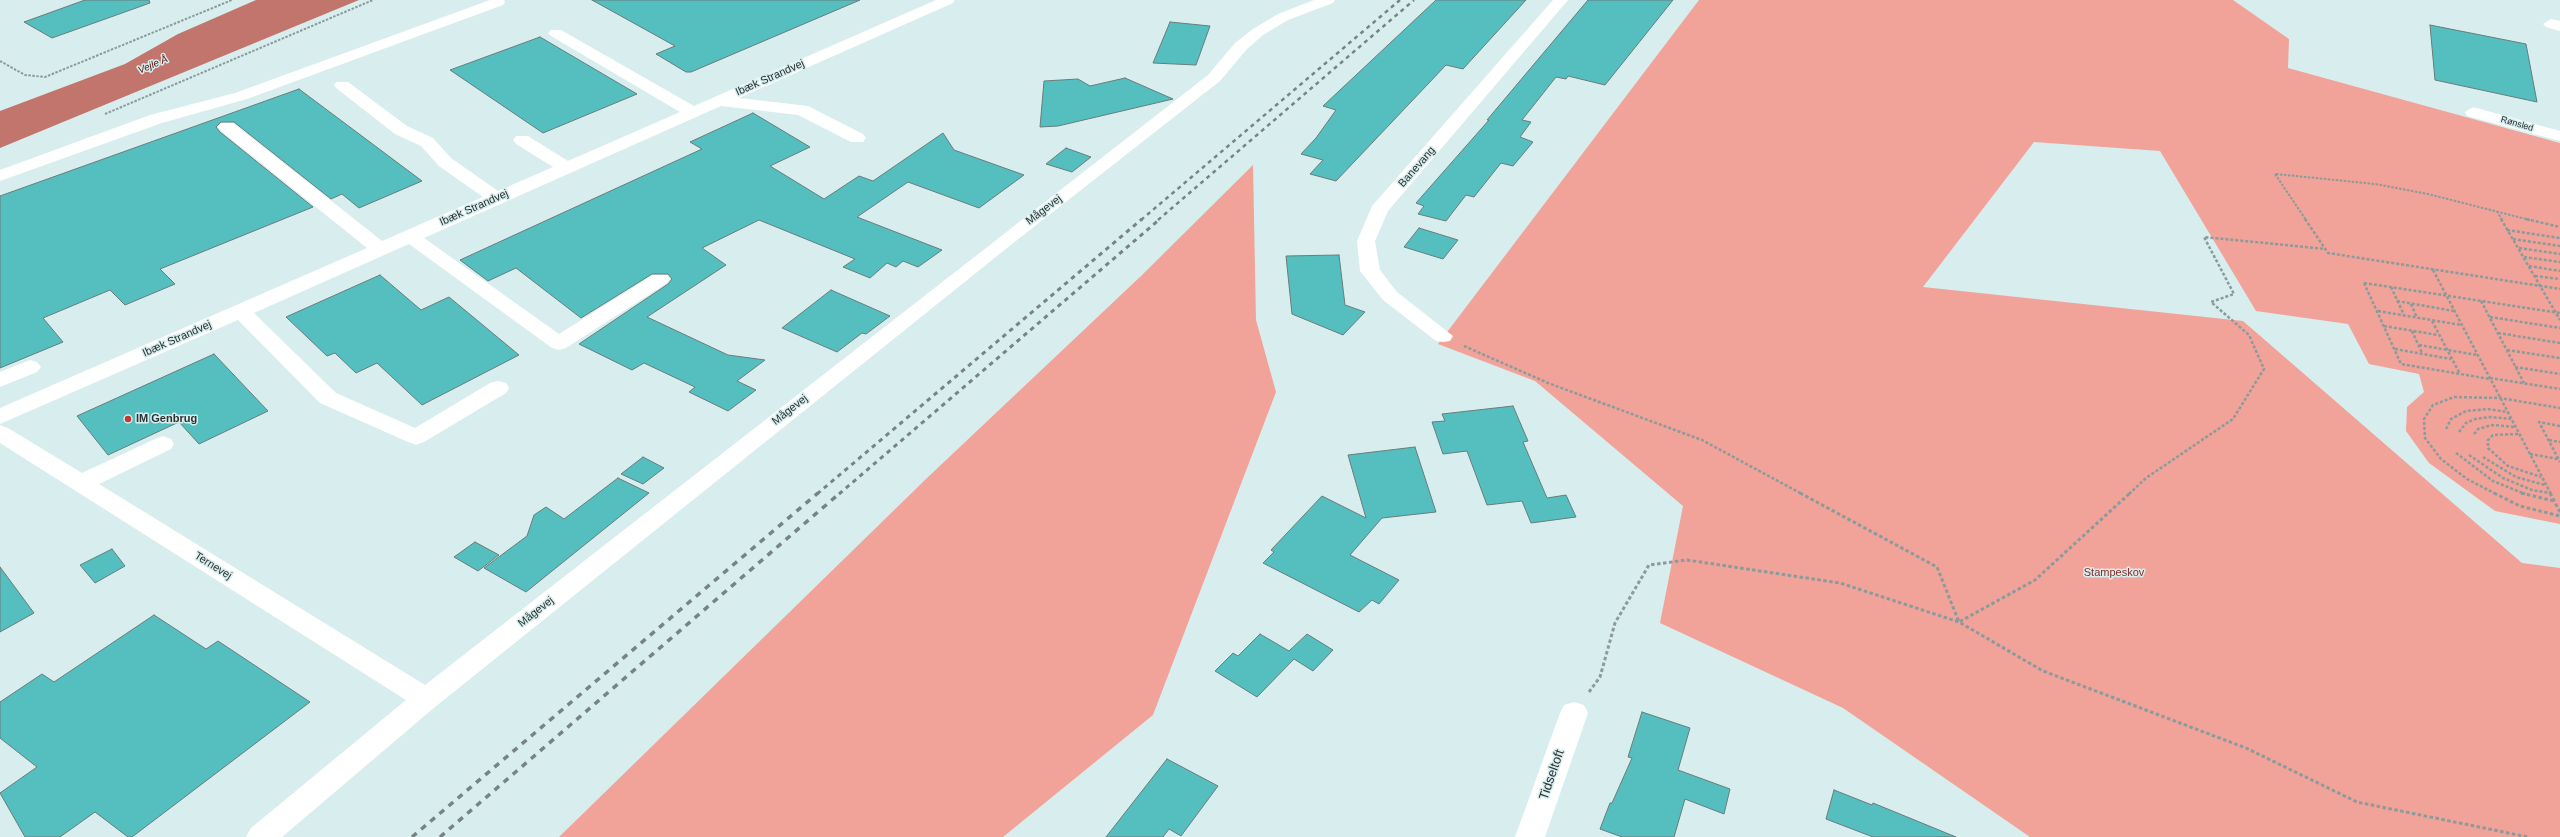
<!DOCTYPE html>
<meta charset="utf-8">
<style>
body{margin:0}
canvas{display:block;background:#d8eded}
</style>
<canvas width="2560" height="837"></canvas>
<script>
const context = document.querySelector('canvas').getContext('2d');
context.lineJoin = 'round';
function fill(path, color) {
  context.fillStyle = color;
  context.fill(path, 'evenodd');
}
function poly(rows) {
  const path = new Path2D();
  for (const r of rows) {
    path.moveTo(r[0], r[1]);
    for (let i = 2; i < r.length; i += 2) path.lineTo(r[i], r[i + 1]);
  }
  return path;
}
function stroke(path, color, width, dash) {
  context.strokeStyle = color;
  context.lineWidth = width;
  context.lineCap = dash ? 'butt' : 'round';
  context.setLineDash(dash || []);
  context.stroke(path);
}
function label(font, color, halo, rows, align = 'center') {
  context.font = font + ' Helvetica,sans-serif';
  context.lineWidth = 3;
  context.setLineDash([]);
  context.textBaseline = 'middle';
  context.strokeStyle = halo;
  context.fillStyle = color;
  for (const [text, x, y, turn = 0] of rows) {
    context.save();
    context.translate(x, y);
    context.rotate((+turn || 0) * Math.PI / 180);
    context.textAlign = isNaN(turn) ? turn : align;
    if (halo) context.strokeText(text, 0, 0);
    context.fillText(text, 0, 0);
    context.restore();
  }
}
const green = poly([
 [1699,0,2233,0,2289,39,2288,68,2560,143,2560,524,2495,511,2429,463,2406,431,2407,407,2424,392,2419,374,2369,364,2348,324,2256,311,2160,151,2034,142,1923,287,2243,321,2522,563,2560,568,2560,837,2030,837,1843,708,1660,623,1683,506,1535,381,1438,344],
 [1253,165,1256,320,1276,392,1153,715,1003,837,559,837,927,478,1141,276]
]);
const water = poly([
 [256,0,359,0,0,148,0,111,125,64,178,34]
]);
const building = poly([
 [85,0,149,0,150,3,52,38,24,22,85,0],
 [592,0,860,0,691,72,686,72,656,54,675,46,592,0],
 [1436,0,1526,0,1463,69,1446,65,1336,181,1310,174,1323,160,1301,154,1316,138,1336,110,1323,106,1436,0],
 [1588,0,1673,0,1605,85,1568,76,1566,79,1556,77,1522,120,1531,122,1520,137,1533,142,1513,166,1501,163,1474,197,1466,195,1446,221,1418,214,1424,206,1416,203,1489,120,1487,120,1588,0],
 [1170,22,1210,26,1196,65,1153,63,1170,22],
 [2430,25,2526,44,2537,102,2435,80,2430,25],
 [540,37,637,94,543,133,450,70,540,37],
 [1125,78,1173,99,1058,126,1040,127,1044,81,1078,79,1090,86,1125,78],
 [299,89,422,181,359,208,342,194,331,199,234,122,221,122,216,127,220,132,313,207,160,269,175,284,125,305,110,290,43,318,63,342,0,368,0,196,299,89],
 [753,113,810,147,770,166,824,199,859,176,873,181,943,133,954,150,1024,175,979,208,908,182,857,217,942,250,918,267,903,261,896,267,887,263,870,278,843,267,855,259,759,220,702,248,726,265,647,317,728,355,765,360,737,381,756,390,728,411,689,392,695,387,644,363,632,370,579,344,668,284,672,279,668,274,652,274,581,318,516,268,488,281,460,260,702,149,690,142,753,113],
 [1066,148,1091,157,1072,172,1046,164,1066,148],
 [1419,228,1458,240,1443,259,1404,247,1419,228],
 [1339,255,1345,305,1365,312,1343,335,1292,314,1286,256,1339,255],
 [380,275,421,310,449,297,519,355,422,405,377,363,356,373,335,353,327,356,286,317,380,275],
 [831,290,890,316,866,334,862,333,837,352,782,328,831,290],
 [214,354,268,411,199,444,179,422,108,455,77,416,214,354],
 [1513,406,1528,441,1523,442,1547,498,1566,495,1576,517,1531,523,1522,501,1487,505,1467,451,1443,454,1432,422,1445,421,1442,414,1513,406],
 [1415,447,1436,512,1382,518,1350,555,1399,580,1379,604,1372,600,1359,612,1263,563,1274,552,1271,550,1322,496,1366,518,1348,455,1415,447],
 [643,457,664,468,643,484,621,474,643,457],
 [618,478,649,493,526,592,484,568,527,536,534,515,546,507,564,519,618,478],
 [475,542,499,555,478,571,454,557,475,542],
 [112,549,125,566,95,583,80,565,112,549],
 [0,567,34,613,0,632,0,567],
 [154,615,206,649,218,641,310,702,132,837,128,837,95,812,60,837,25,837,0,793,37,767,0,738,0,702,42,674,54,682,154,615],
 [1260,634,1289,651,1307,634,1333,650,1313,671,1294,659,1257,697,1215,671,1233,653,1238,656,1260,634],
 [1642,712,1690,728,1678,770,1730,789,1724,814,1685,799,1674,837,1622,837,1600,829,1610,803,1612,803,1632,758,1628,757,1642,712],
 [1167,759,1218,786,1181,836,1169,829,1163,837,1106,837,1167,759],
 [1834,790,1872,805,1873,803,1956,837,1873,837,1826,819,1834,790]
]);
const pathFar2 = poly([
 [0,61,25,75,45,77,232,0],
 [105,114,373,0],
 [2275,174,2306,220],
 [2276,174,2375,184,2428,194,2530,220],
 [2497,211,2502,220]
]);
const pathFar1 = poly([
 [2305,219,2328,253,2560,289],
 [2501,219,2560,320],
 [2526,219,2560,227],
 [2507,230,2560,238],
 [2513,239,2560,246],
 [2519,248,2560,254],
 [2524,257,2560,262],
 [2529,266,2560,271],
 [2433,270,2551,494],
 [2535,276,2560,279],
 [2364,283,2560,313],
 [2364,283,2401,364,2490,379],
 [2391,287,2404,315],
 [2397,301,2454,311],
 [2481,301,2524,383],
 [2411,304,2417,318],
 [2378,311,2461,325],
 [2490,317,2560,328],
 [2432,321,2460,374],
 [2384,326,2438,335],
 [2412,331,2422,353],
 [2498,333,2560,343],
 [2419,345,2477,355],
 [1464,346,1548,383,1702,440,1802,494],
 [2395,349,2451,359],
 [2507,350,2560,358],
 [2515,367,2560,374],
 [2490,378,2560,389],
 [2560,426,2539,422,2560,462],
 [2446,429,2451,419,2466,411,2488,409,2508,412],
 [2459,432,2466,423,2475,419,2490,417,2511,419],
 [2474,434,2478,429,2492,425,2515,427],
 [2518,434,2493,435,2488,440,2488,448,2508,466,2541,477],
 [2549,440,2560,442],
 [2456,453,2493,481,2525,494],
 [2530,454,2558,459],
 [2469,455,2503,478,2532,490,2550,493],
 [2483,457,2516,477,2545,485],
 [2129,494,2146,478,2233,419,2264,369,2249,335,2211,302,2234,294,2204,237,2325,249],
 [2496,494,2467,479,2441,459,2425,438,2424,419,2433,405,2454,397,2500,398,2560,408]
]);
const path = poly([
 [1800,493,1937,567,1959,622,2035,580,2130,493],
 [2494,493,2520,506,2560,516],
 [2521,493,2554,501],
 [2550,493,2560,512],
 [1589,692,1600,677,1615,623,1649,565,1687,560,1840,583,1959,622,2043,671,2246,748,2357,802,2528,837]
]);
const minor = poly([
 [490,0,504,0,505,2,503,5,247,99,162,123,0,181,0,170,150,115,235,93,490,0],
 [936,0,955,0,953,3,739,98,808,106,863,134,866,138,863,142,851,142,798,115,721,106,424,238,559,334,653,275,667,275,670,279,667,283,566,348,559,350,552,348,409,244,254,313,336,393,415,428,490,383,498,381,506,383,509,388,506,393,424,442,416,445,408,442,320,403,238,320,0,424,0,408,367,248,221,131,218,127,221,123,233,123,382,241,483,197,439,166,421,146,395,134,336,88,334,85,336,82,348,82,407,126,433,138,451,158,498,191,553,167,516,144,513,140,516,136,528,136,568,161,680,112,551,36,548,33,551,30,561,30,694,106,936,0],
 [1314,0,1335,0,1333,3,1288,20,1263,35,1247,49,1220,81,1007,248,435,707,282,837,246,837,251,828,406,700,0,443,0,425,8,428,82,473,155,439,163,436,171,439,174,444,171,449,99,484,425,685,1208,75,1235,43,1253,29,1278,14,1314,0],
 [1553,0,1568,0,1388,211,1375,241,1380,270,1397,292,1453,336,1450,341,1443,342,1436,341,1383,300,1360,271,1357,241,1372,206,1553,0],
 [2551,19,2560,21,2560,31,2546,27,2543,24,2551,19],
 [2473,107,2560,131,2560,141,2467,116,2465,112,2473,107],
 [30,360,37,362,41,367,37,372,0,387,0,372,30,360],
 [1574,702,1584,705,1588,713,1545,837,1515,837,1560,713,1564,705,1574,702]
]);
const railFar2 = poly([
 [1141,220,1400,0],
 [1158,220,1414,0]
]);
const railFar1 = poly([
 [817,494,1142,219],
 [839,494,1160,219]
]);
const rail = poly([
 [412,837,818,493],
 [440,837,840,493]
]);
const markers = [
 [128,419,4,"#c53632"]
];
const farStreetnames = [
 ["Rønsled",2517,124,16]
];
const farWaternames = [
 ["Vejle Å",153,65,-23]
];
const streetNames = [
 ["Ibæk Strandvej",770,78,-24],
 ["Banevang",1417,167,-49],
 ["Ibæk Strandvej",474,208,-24],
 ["Mågevej",1044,210,-37],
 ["Ibæk Strandvej",177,339,-24],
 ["Mågevej",790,410,-38],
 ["Ternevej",213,566,32],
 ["Mågevej",536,612,-38]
];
const poiNames = [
 ["IM Genbrug",136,419]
];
const parkNames = [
 ["Stampeskov",2114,573]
];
const nearStreetnames = [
 ["Tidseltoft",1552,775,-71]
];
fill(green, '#f1a39a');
fill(water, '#c1756c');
fill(building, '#54bfbe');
stroke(building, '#697c7c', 1);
stroke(pathFar2, '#8b9a9a', 2, [2.5, 1.5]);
stroke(pathFar1, '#8b9a9a', 2.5, [3, 2]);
stroke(path, '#8b9a9a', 3, [3.5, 2.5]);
fill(minor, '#fff');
stroke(railFar2, '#778484', 2.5, [4, 4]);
stroke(railFar1, '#778484', 3, [4.5, 4.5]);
stroke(rail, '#778484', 3.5, [6, 6]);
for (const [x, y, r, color] of markers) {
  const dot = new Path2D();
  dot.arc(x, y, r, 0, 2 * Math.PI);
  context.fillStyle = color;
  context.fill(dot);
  stroke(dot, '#d8eded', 1.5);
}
label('9px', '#2a3232', '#d8eded', farStreetnames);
label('italic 10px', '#550f0e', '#d8eded', farWaternames);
label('11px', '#2a3232', '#d8eded', streetNames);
label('bold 11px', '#2a3232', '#d8eded', poiNames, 'left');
label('11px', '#892c27', '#d8eded', parkNames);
label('13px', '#2a3232', '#d8eded', nearStreetnames);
</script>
